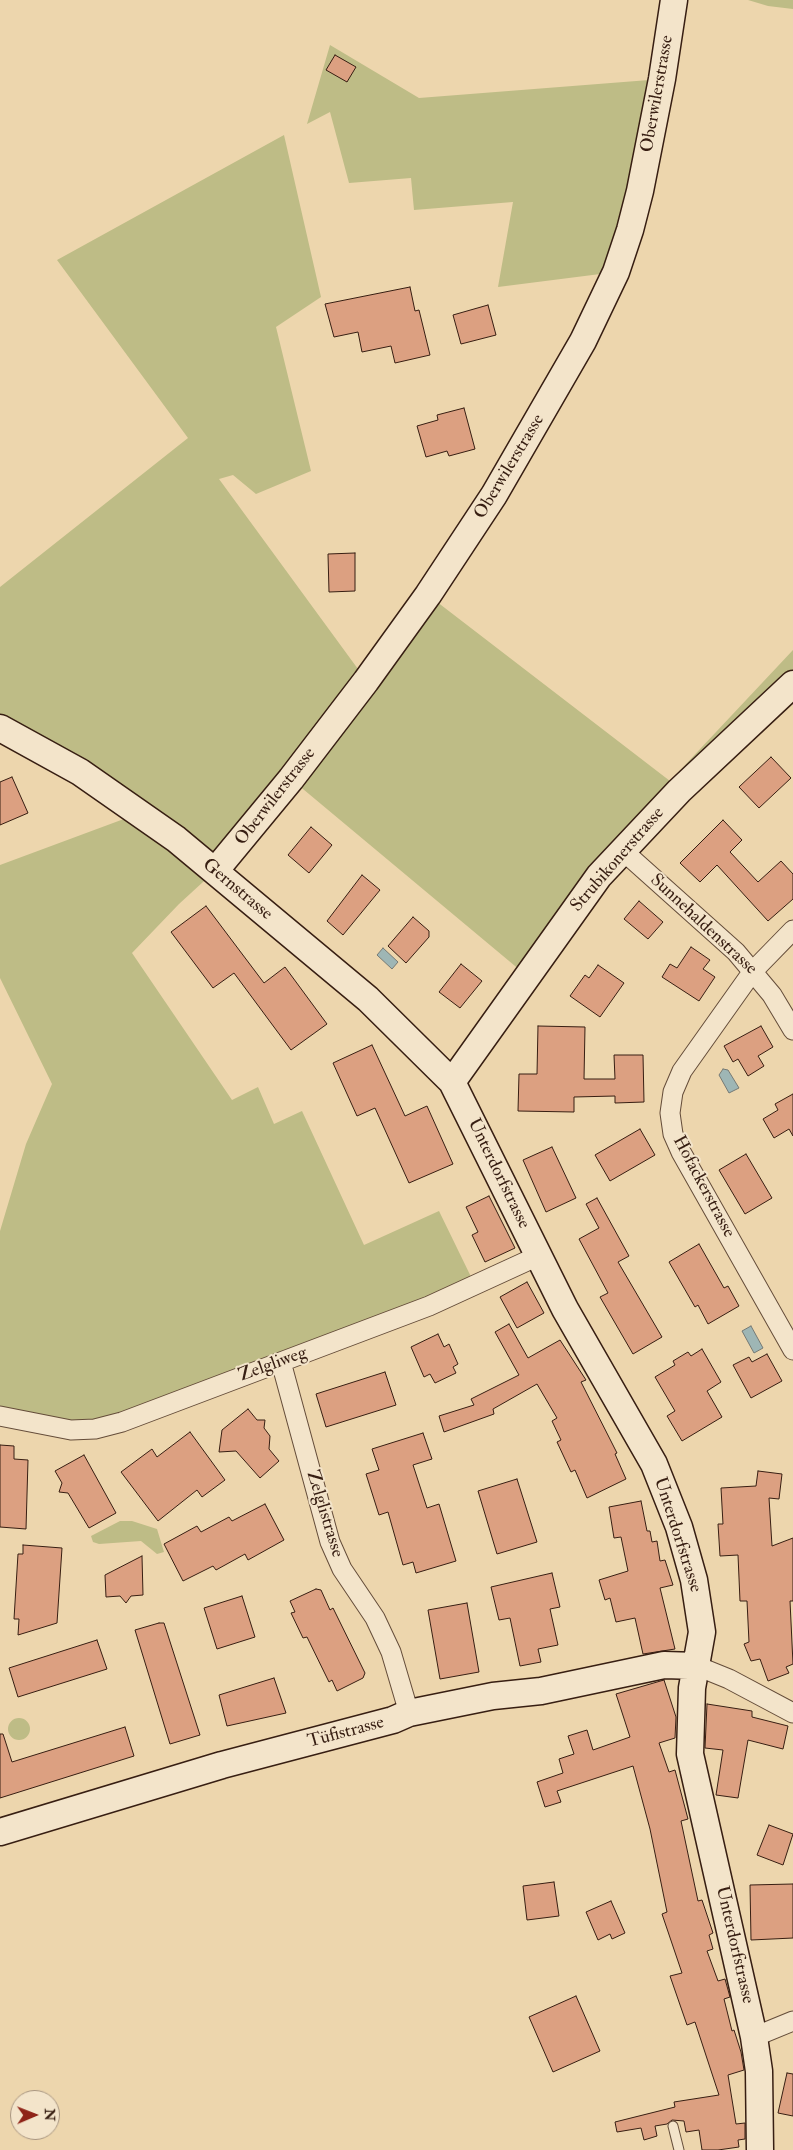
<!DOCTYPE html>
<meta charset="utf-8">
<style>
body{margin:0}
#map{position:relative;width:793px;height:2150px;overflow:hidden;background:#edd6ad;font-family:"IM FELL Double Pica",serif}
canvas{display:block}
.north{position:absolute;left:10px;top:2090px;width:50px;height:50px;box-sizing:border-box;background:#f3e4ca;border:1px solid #a89580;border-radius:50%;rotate:89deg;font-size:14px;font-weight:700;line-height:20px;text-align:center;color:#371e12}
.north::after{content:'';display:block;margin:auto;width:18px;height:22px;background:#8f2418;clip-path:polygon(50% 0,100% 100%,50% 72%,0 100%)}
</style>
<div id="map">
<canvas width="793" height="2150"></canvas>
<div class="north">N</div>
</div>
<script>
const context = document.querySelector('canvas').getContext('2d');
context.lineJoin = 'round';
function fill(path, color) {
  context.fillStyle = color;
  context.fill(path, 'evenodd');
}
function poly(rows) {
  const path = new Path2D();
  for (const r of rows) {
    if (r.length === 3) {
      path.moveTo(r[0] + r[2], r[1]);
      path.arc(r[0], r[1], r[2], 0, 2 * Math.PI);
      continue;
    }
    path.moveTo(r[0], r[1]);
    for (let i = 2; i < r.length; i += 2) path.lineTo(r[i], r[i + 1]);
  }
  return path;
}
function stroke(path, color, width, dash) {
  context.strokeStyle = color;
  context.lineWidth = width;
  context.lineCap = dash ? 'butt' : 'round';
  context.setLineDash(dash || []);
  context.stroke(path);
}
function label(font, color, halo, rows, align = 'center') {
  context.font = font + ' "IM FELL Double Pica",serif';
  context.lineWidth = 4;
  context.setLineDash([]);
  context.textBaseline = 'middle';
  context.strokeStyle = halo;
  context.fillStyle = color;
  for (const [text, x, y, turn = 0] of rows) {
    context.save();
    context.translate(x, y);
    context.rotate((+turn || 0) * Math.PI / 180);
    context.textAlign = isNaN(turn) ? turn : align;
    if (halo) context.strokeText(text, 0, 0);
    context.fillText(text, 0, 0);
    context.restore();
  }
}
const green = poly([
 [748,0,793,0,793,9,768,6],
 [330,45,419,98,662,79,616,272,498,287,513,202,414,210,411,178,349,183,330,112,307,124],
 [284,135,321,297,276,327,311,471,256,494,233,475,219,479,366,680,428,595,670,781,793,650,793,684,679,791,527,976,291,779,215,871,179,904,132,953,232,1100,258,1087,274,1124,302,1111,364,1245,439,1211,475,1285,95,1429,0,1416,0,1231,26,1144,52,1084,0,978,0,865,140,813,0,728,0,587,188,438,57,260],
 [120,1521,132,1521,157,1529,164,1552,157,1554,141,1541,99,1544,93,1542,91,1536],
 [19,1729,11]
]);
const water = poly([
 [383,948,398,962,392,969,377,955,383,948],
 [723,1069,728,1070,739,1088,729,1093,719,1075,723,1069],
 [751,1326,763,1348,754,1353,742,1331,751,1326]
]);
const building = poly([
 [335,55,356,67,347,82,326,70,335,55],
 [410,287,415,311,419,310,430,355,395,363,391,346,362,352,358,332,334,337,325,304,410,287],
 [488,305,496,335,461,344,453,315,488,305],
 [464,408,475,449,449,456,447,451,426,457,417,426,438,420,437,415,464,408],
 [355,553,355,591,329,592,328,554,355,553],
 [771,757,791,778,759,808,739,787,771,757],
 [12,777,28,813,0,825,0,782,12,777],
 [723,820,742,840,730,852,758,882,781,861,793,874,793,899,768,921,717,865,700,882,680,863,723,820],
 [311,827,332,845,309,873,288,855,311,827],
 [362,875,380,890,343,935,327,921,362,875],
 [639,901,663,922,648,939,624,919,639,901],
 [206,906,264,983,285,967,327,1024,291,1050,234,973,213,988,171,932,206,906],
 [413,917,429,931,429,937,406,963,388,946,413,917],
 [691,947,710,960,703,969,715,977,699,1001,662,977,670,964,677,968,691,947],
 [461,964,482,981,460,1008,439,992,461,964],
 [598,965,624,983,600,1017,570,996,585,975,589,978,598,965],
 [538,1026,585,1027,584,1079,615,1079,614,1055,643,1055,644,1102,615,1103,615,1096,574,1097,574,1112,518,1111,519,1074,537,1074,538,1026],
 [761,1026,773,1047,758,1056,764,1066,748,1076,738,1059,733,1062,724,1046,761,1026],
 [372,1045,405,1116,427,1106,453,1164,409,1183,375,1108,357,1116,333,1063,372,1045],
 [793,1094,793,1136,789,1129,774,1138,763,1119,778,1110,775,1104,793,1094],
 [640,1129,655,1155,610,1181,595,1155,640,1129],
 [552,1147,576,1198,546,1212,523,1160,552,1147],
 [746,1154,772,1198,745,1214,719,1170,746,1154],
 [489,1196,515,1248,485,1262,472,1235,478,1232,466,1207,489,1196],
 [597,1198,629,1256,618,1262,662,1337,633,1354,600,1297,608,1293,579,1239,599,1228,586,1204,597,1198],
 [699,1244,724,1288,728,1286,739,1306,708,1324,698,1305,695,1307,669,1262,699,1244],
 [527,1282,544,1313,517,1328,500,1297,527,1282],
 [509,1324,528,1358,560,1340,586,1380,581,1382,617,1453,615,1454,626,1479,587,1498,575,1470,571,1472,557,1442,561,1440,552,1421,557,1418,537,1384,493,1409,494,1414,444,1432,439,1416,474,1405,471,1399,519,1375,495,1332,509,1324],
 [438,1334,444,1347,449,1344,458,1364,453,1367,456,1373,435,1383,430,1374,424,1377,411,1347,438,1334],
 [702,1349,721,1382,707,1391,722,1417,682,1441,667,1416,675,1411,655,1377,675,1365,673,1361,688,1352,691,1356,702,1349],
 [767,1354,782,1381,751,1398,733,1365,749,1357,752,1362,767,1354],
 [385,1372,396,1405,326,1427,316,1394,385,1372],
 [248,1409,257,1420,265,1420,264,1428,270,1436,269,1449,279,1461,260,1478,236,1451,219,1452,222,1430,248,1409],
 [190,1432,225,1480,202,1497,197,1490,158,1521,121,1472,152,1449,157,1457,190,1432],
 [423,1433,432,1459,413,1465,427,1508,439,1504,456,1561,416,1573,413,1562,403,1565,388,1512,379,1515,366,1474,379,1470,372,1449,423,1433],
 [0,1445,14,1446,14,1459,28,1460,26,1529,0,1527,0,1445],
 [84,1455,116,1513,89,1528,68,1493,59,1492,62,1483,55,1471,84,1455],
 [758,1471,782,1474,779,1499,769,1498,772,1546,793,1538,793,1601,790,1601,793,1664,786,1667,789,1673,768,1681,760,1659,751,1661,744,1644,749,1642,747,1601,740,1601,738,1555,720,1556,718,1524,723,1524,721,1488,756,1486,758,1471],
 [517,1479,537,1542,497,1554,478,1491,517,1479],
 [641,1501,647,1531,650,1531,652,1542,657,1541,660,1561,665,1560,673,1585,660,1588,675,1649,643,1654,635,1618,616,1622,610,1598,605,1600,599,1580,628,1571,621,1537,614,1538,609,1507,641,1501],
 [265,1504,284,1540,248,1560,245,1554,216,1570,213,1566,183,1581,164,1544,197,1526,201,1532,229,1517,232,1521,265,1504],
 [23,1545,62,1548,57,1623,18,1635,19,1619,14,1619,18,1554,23,1554,23,1545],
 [142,1556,143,1595,131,1596,126,1603,120,1596,106,1597,105,1575,142,1556],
 [552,1573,560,1607,550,1609,558,1645,538,1649,541,1662,520,1666,510,1618,499,1620,491,1587,552,1573],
 [316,1589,321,1590,330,1610,333,1608,365,1673,363,1678,337,1691,332,1680,329,1682,307,1637,303,1638,291,1613,295,1612,290,1601,316,1589],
 [242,1596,255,1637,217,1649,204,1608,242,1596],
 [467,1603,479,1672,440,1679,428,1610,467,1603],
 [159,1623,164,1623,200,1735,170,1744,135,1630,159,1623],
 [97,1640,107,1669,18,1697,9,1668,97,1640],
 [274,1678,286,1713,227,1726,219,1695,274,1678],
 [664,1680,676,1717,675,1738,659,1743,669,1772,675,1770,688,1819,681,1821,698,1901,702,1900,713,1933,709,1935,713,1949,707,1951,718,1981,725,1979,730,1997,724,1999,732,2031,734,2030,741,2052,744,2070,728,2075,736,2124,745,2123,745,2139,738,2140,739,2147,718,2150,702,2150,699,2130,686,2132,684,2121,672,2120,667,2124,655,2126,657,2136,644,2140,641,2128,617,2132,615,2122,675,2107,674,2102,719,2095,695,2022,687,2025,670,1976,682,1973,662,1914,667,1912,650,1829,633,1766,557,1791,561,1802,545,1807,537,1782,563,1773,559,1759,574,1754,568,1736,587,1730,593,1750,630,1737,616,1694,664,1680],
 [707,1704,752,1711,752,1717,788,1726,783,1749,748,1740,738,1798,716,1795,723,1750,705,1748,707,1704],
 [125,1727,134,1756,0,1798,0,1734,3,1734,12,1762,125,1727],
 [769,1825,793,1834,783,1865,757,1855,769,1825],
 [554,1882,559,1916,527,1920,523,1886,554,1882],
 [793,1884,793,1938,751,1940,750,1885,793,1884],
 [611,1901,625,1933,612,1939,610,1934,598,1940,586,1912,611,1901],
 [576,1996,600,2051,553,2072,529,2017,576,1996],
 [787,2073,793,2074,793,2116,778,2113,787,2073]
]);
const lane = poly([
 [673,2126,679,2150]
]);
const street = poly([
 [622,850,736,952,772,995,793,1030],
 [793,930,753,971,682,1071,673,1092,670,1113,673,1134,681,1152,793,1350],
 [281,1362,330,1542,342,1569,375,1618,391,1652,409,1713],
 [0,1416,71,1430,95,1429,122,1422,429,1306,538,1256],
 [697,1666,729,1679,793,1713],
 [754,2037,793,2021]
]);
const secondary = poly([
 [0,728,80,772,176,839,368,999,452,1082,565,1309,654,1464,679,1527,694,1580,702,1632,692,1688,690,1754,754,2037,759,2071,760,2150],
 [215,871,291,779,366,681,428,595,494,495,583,341,616,272,630,230,640,191,662,79,674,0],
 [452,1082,599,876,679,791,793,684],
 [0,1832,222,1765,393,1720,409,1713,493,1696,541,1691,664,1665,697,1666]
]);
const streetNames = [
 ["Oberwilerstrasse",658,94,-80],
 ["Oberwilerstrasse",510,467,-59],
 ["Oberwilerstrasse",276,797,-52],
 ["Strubikonerstrasse",618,860,-49],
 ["Gernstrasse",237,890,40],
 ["Sunnehaldenstrasse",703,925,43],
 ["Unterdorfstrasse",498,1174,64],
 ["Hofackerstrasse",703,1187,62],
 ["Zelgliweg",273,1365,-20],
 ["Zelglistrasse",324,1514,73],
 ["Unterdorfstrasse",677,1535,72],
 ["Tüfistrasse",346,1733,-15],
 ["Unterdorfstrasse",734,1945,77]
];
fill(green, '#bebc86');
fill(water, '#9eb6b5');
stroke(water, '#757974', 1);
fill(building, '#dca081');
stroke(building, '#371e12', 1);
stroke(lane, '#644c39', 11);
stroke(street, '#644c39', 21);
stroke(secondary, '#371e12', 29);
stroke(lane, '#f3e4ca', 9);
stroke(street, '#f3e4ca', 19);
stroke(secondary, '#f3e4ca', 26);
label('18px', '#371e12', '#f3e4ca', streetNames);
</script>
